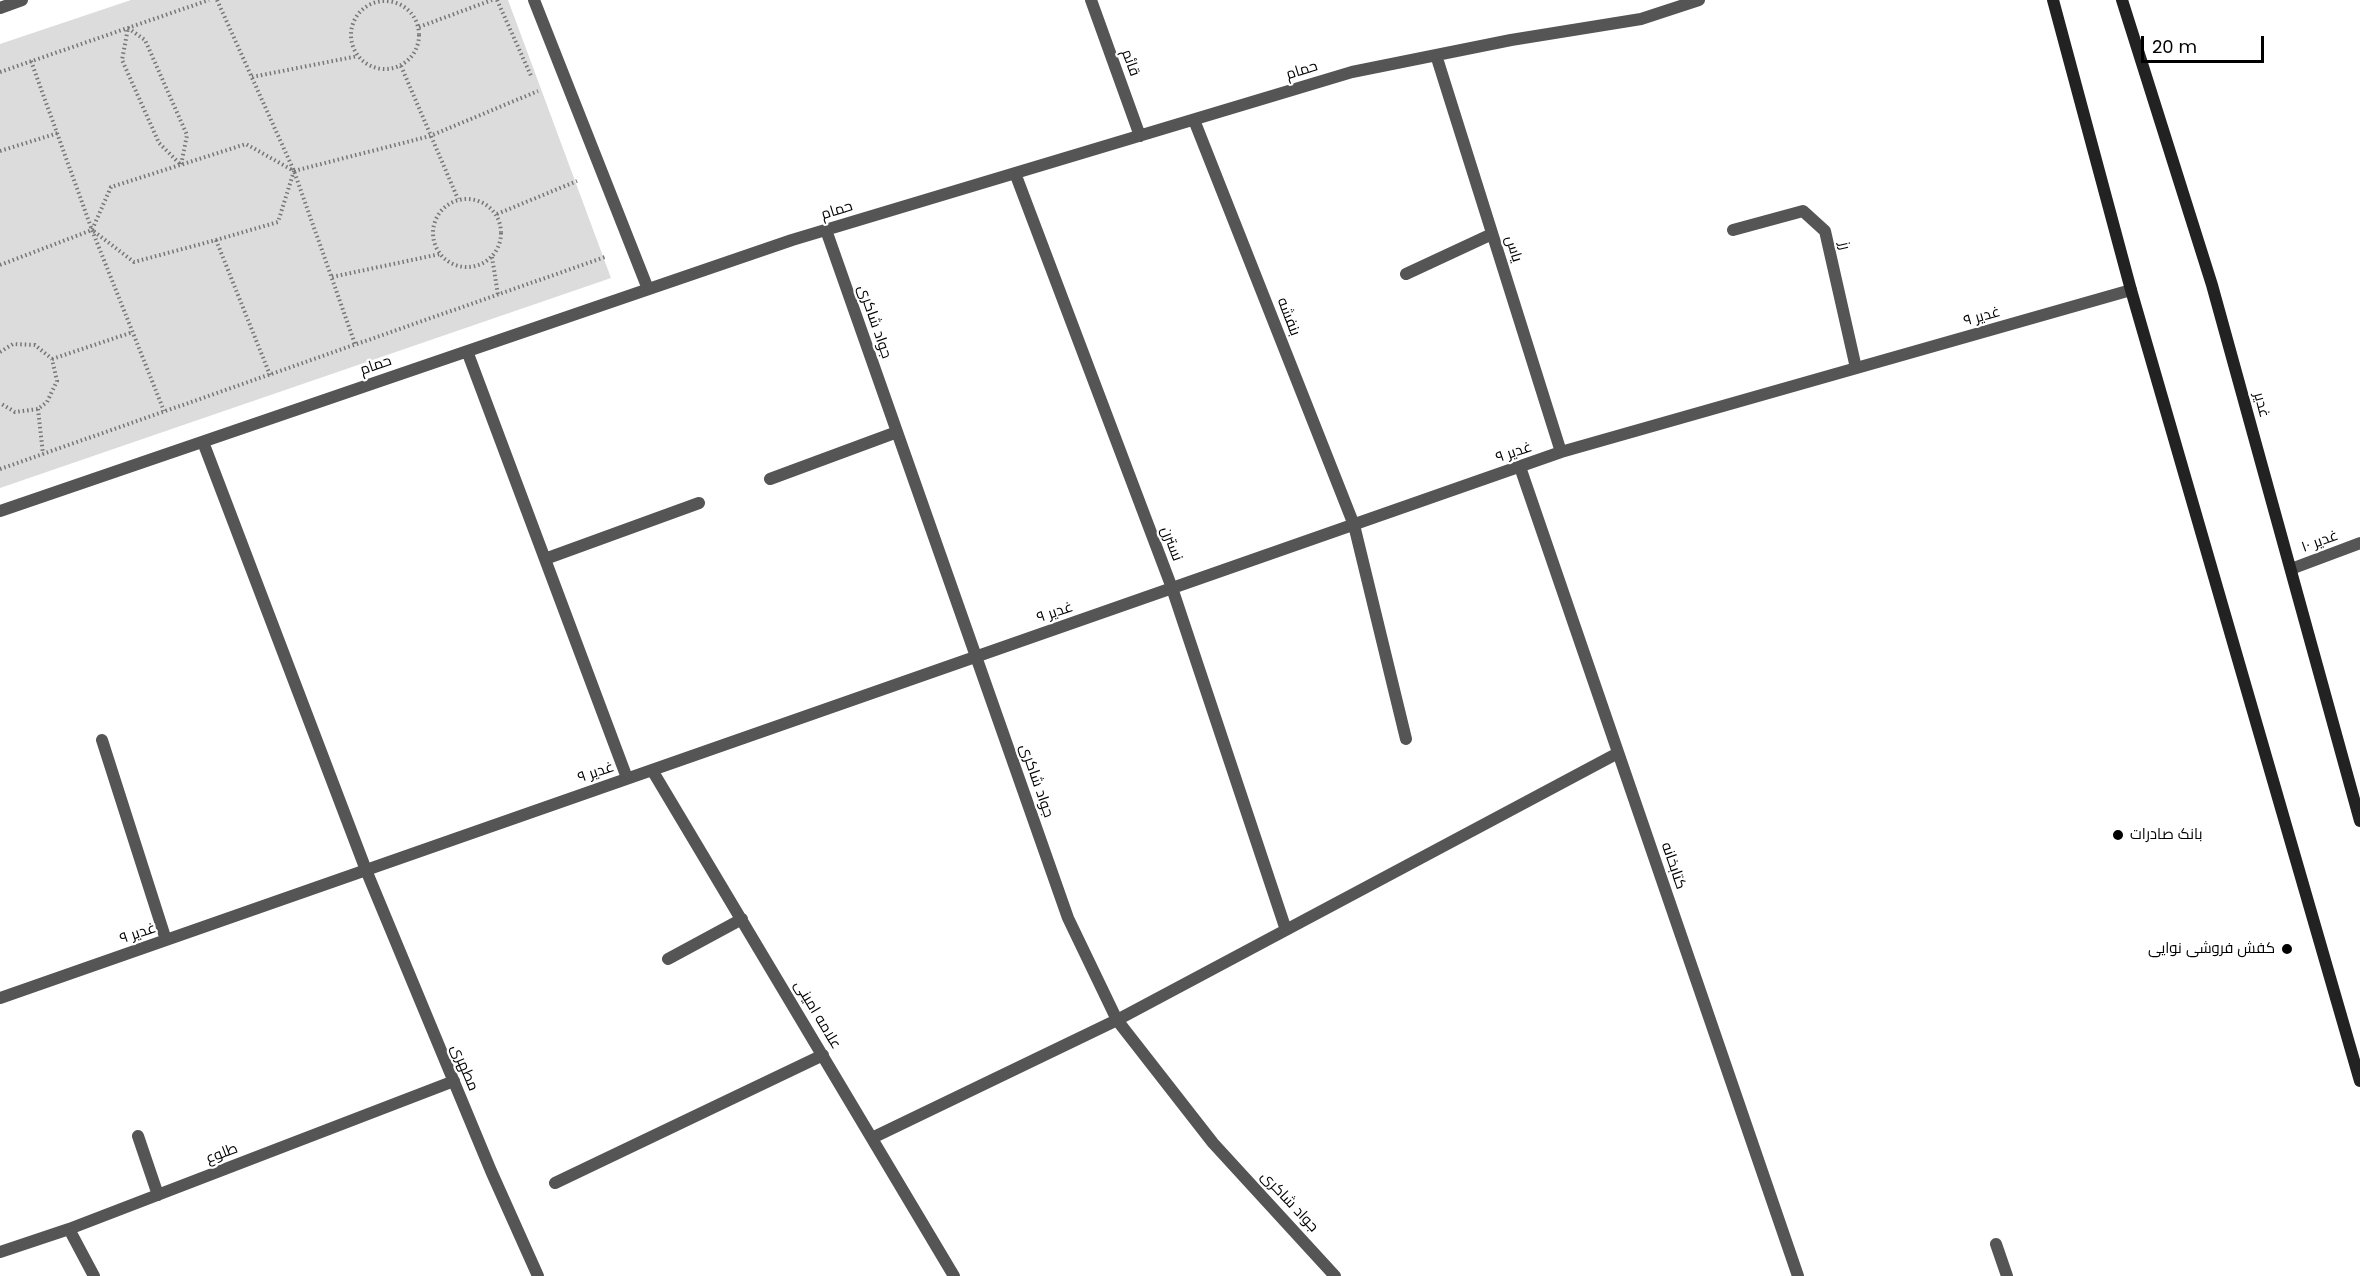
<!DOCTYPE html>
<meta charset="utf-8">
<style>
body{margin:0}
#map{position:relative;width:2360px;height:1276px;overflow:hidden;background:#fff;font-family:Poppins,sans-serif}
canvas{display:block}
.scale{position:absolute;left:2141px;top:36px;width:123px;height:27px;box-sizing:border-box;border:3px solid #000;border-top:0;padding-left:8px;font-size:18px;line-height:21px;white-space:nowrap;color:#000;-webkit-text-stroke:4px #fff;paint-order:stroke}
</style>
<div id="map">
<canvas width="2360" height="1276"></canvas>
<div class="scale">20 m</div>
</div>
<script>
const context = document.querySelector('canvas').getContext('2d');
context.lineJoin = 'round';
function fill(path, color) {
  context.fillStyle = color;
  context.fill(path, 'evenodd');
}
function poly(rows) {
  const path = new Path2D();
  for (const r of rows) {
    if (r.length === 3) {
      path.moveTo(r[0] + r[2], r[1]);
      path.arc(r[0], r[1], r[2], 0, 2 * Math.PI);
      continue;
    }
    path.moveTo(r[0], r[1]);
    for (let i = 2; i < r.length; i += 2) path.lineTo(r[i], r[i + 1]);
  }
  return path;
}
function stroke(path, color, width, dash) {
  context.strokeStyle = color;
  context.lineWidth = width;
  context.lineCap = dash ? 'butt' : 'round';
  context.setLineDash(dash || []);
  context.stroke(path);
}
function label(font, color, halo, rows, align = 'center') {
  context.font = font + ' Poppins,Cairo,sans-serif';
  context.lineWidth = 4.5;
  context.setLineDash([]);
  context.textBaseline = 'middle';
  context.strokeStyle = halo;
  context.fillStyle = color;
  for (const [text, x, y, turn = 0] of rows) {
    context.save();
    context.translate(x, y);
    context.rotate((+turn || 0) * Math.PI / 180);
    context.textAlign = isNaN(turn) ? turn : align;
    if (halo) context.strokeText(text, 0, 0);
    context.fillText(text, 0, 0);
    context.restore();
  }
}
const green = poly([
 [131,0,508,0,611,278,0,488,0,44]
]);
const path = poly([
 [217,0,294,171,355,344],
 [497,0,532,78],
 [385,35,34],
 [419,27,492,0],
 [128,28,145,40,187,135,181,165,159,143,122,60,128,28],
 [31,61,92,230,164,411],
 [401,66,458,199],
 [0,72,209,0],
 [252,77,358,56],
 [0,151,58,133],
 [294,171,430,136,538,91],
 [467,233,34],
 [497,214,577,181],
 [216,240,270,375],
 [492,257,498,295],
 [0,265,92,230,111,187,246,144,294,171,278,222,216,240,134,262,92,230],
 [332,277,440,254],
 [0,352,13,344,35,345,52,359,57,381,47,402,38,409,15,412,0,403],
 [52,359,133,332],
 [38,409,43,454],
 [0,469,605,257]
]);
const minor = poly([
 [534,0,648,289],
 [1091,0,1140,136],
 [0,8,22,0],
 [1436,55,1561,452],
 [1194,120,1354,525,1406,739],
 [1015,173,1172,588,1286,930],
 [826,230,1068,918,1117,1020,1213,1143,1335,1276],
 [1733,230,1803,211,1825,231,1856,368],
 [1406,274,1492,234],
 [467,351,627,778],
 [203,442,366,870,491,1171,538,1276],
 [1520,467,1798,1276],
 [770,479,897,432],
 [0,511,792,240,1352,72,1511,40,1641,19,1699,0],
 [545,559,699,503],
 [2291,569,2360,543],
 [102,740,166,940],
 [652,770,954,1276],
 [668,959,742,919],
 [0,998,1561,452,2131,290],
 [138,1136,158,1195],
 [872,1138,1117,1020,1618,753],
 [555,1183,823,1055],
 [69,1229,94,1276],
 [1996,1244,2007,1276],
 [0,1252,69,1229,454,1081]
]);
const secondary = poly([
 [2053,0,2131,290,2360,1081],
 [2122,0,2212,285,2360,821]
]);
const markers = [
 [2118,835,6,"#000"],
 [2287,949,6,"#000"]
];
const streetNames = [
 ["قائم",1130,63,70],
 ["حمام",1302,71,-17],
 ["حمام",837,211,-17],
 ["رز",1844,246,77],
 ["یاس",1513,249,73],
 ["بنفشه",1288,317,69],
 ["غدیر ۹",1982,317,-16],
 ["جواد شاکری",874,322,71],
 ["حمام",376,366,-19],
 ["غدیر",2261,405,75],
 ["غدیر ۹",1514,453,-19],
 ["غدیر ۱۰",2320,542,-20],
 ["نسترن",1171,544,69],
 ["غدیر ۹",1055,613,-19],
 ["غدیر ۹",596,773,-19],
 ["جواد شاکری",1036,781,71],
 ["کتابخانه",1673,866,71],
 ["غدیر ۹",138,934,-19],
 ["علامه امینی",817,1015,59],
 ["مطهری",464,1068,67],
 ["طلوع",222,1154,-21],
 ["جواد شاکری",1289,1202,47]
];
const poiNames = [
 ["بانک صادرات",2130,835],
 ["کفش فروشی نوایی",2275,949,"right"]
];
fill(green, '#dcdcdc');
stroke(path, '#777', 4, [1.5, 3]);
stroke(minor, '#555', 12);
stroke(secondary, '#222', 12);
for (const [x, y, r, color] of markers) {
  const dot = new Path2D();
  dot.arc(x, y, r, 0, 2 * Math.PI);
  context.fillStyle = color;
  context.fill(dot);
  stroke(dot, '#fff', 2);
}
label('15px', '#000', '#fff', streetNames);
label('15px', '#000', '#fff', poiNames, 'left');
</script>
